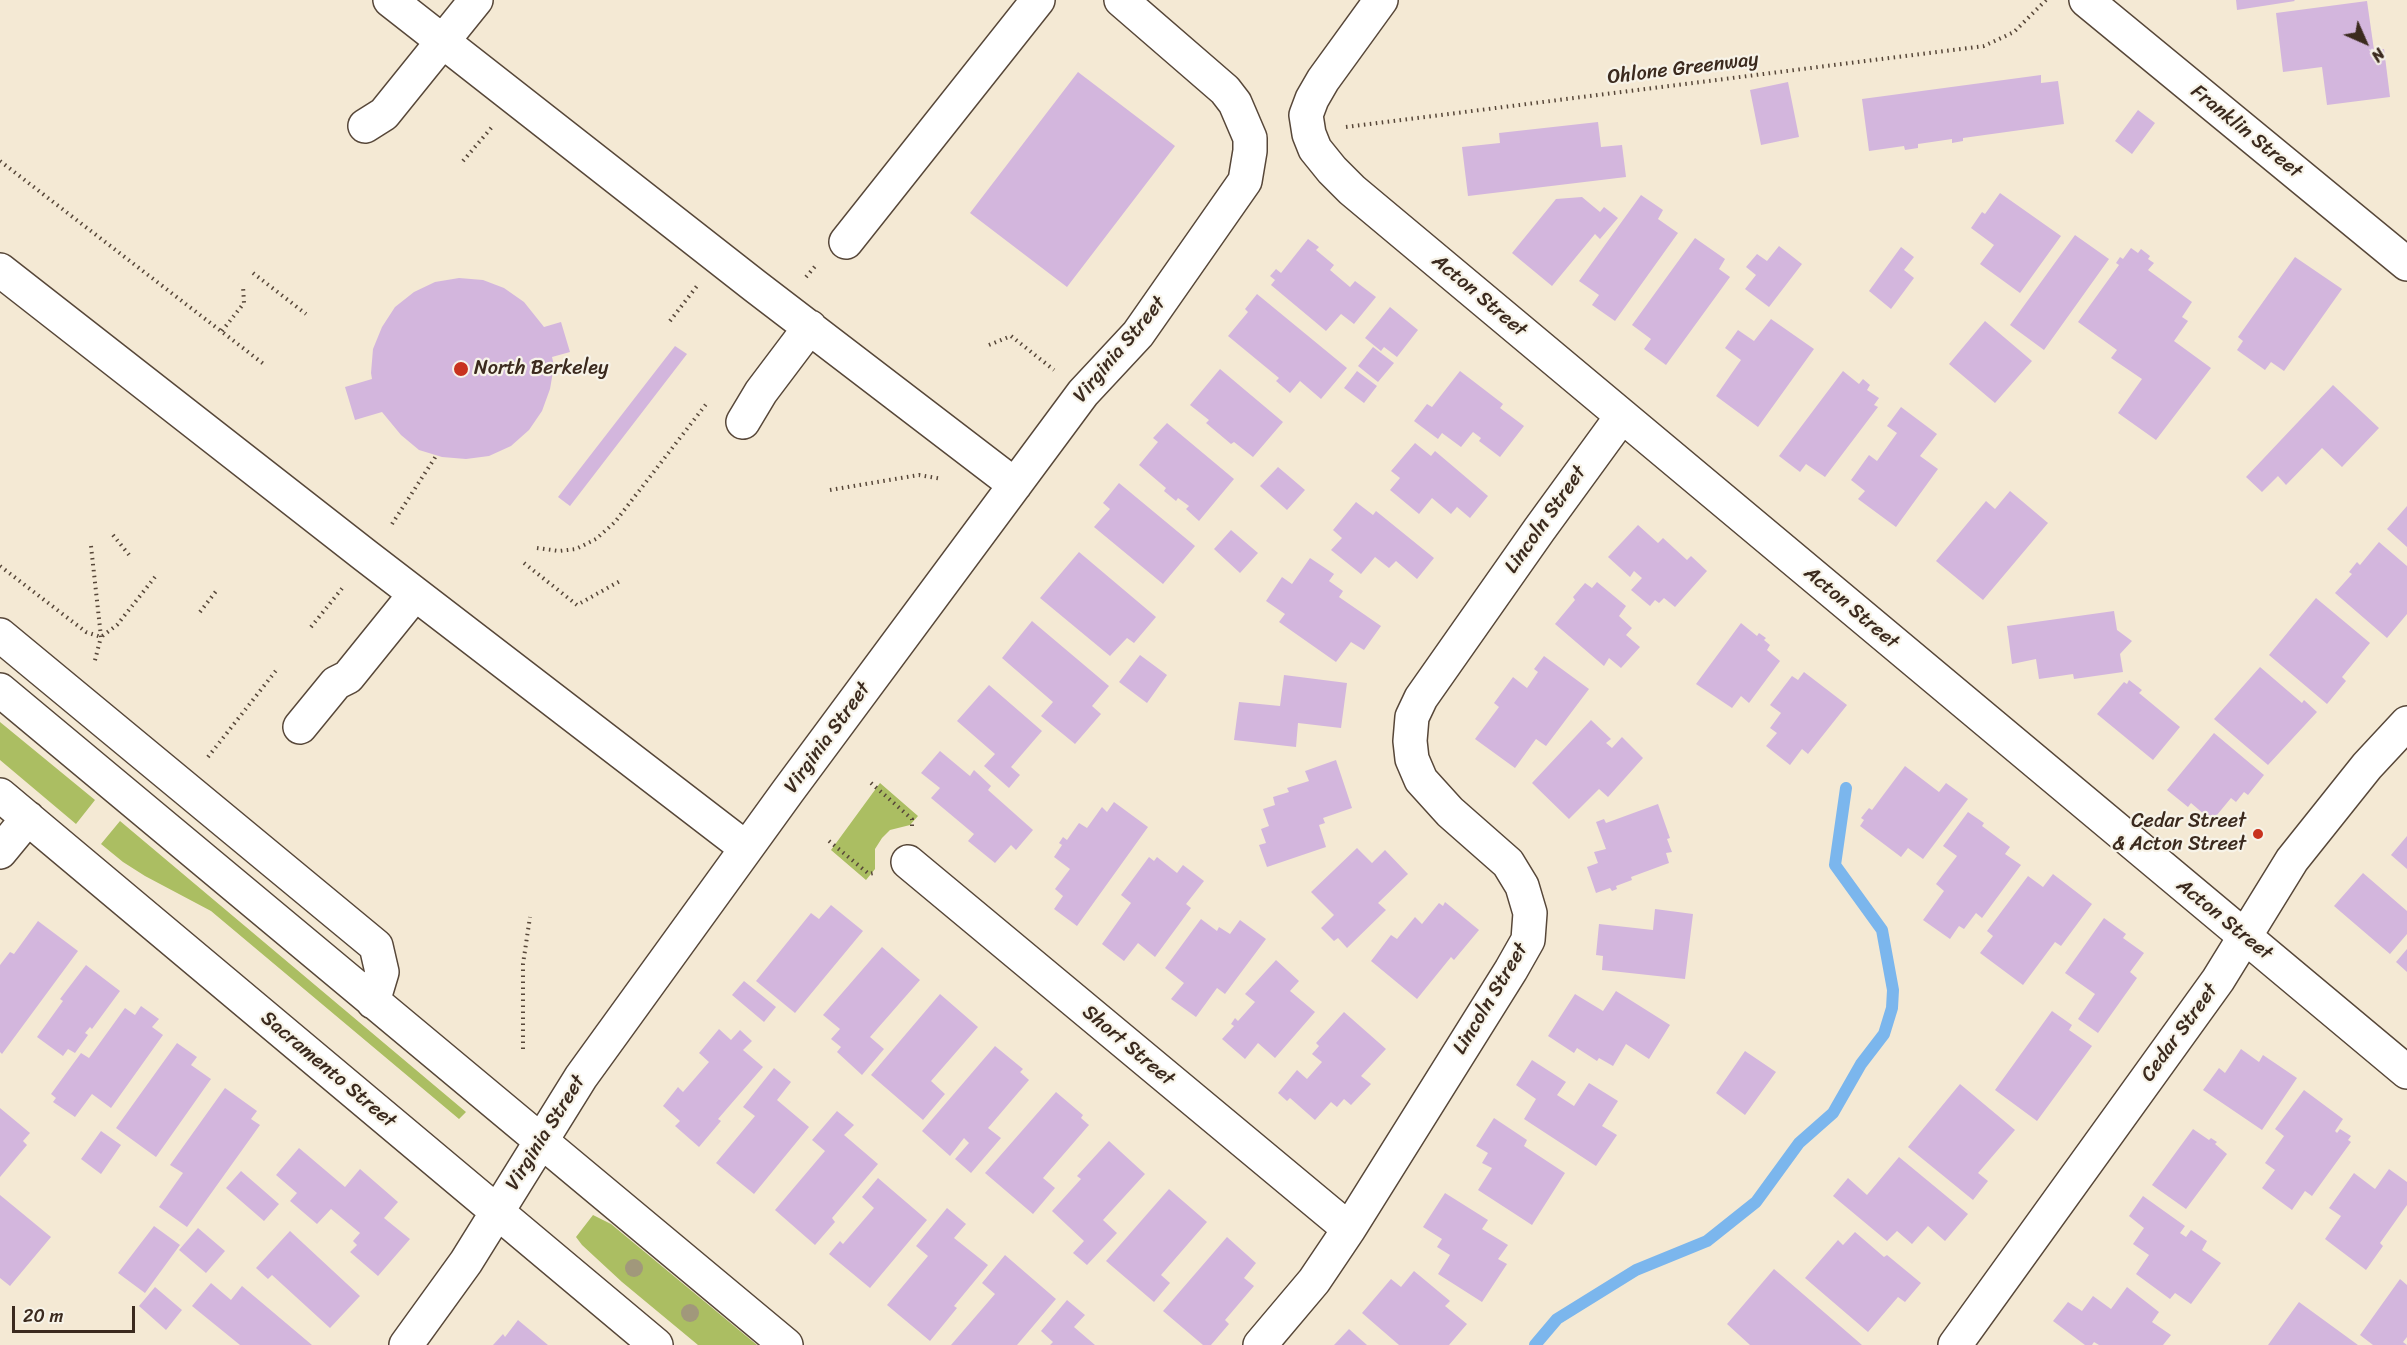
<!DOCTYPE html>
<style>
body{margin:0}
#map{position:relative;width:2407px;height:1345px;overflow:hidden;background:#f4e9d4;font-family:Sriracha,sans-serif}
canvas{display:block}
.north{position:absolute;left:2335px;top:12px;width:60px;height:60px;-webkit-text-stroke:4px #f7f3e8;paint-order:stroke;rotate:135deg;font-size:16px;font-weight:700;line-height:24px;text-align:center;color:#3b2a1e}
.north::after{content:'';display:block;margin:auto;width:21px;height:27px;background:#3b2a1e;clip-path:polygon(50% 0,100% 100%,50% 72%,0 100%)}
.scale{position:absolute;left:12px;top:1306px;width:123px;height:27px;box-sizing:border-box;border:3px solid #3b2a1e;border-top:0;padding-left:8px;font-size:18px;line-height:21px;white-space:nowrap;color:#3b2a1e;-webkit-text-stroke:4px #f7f3e8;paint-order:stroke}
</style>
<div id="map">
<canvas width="2407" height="1345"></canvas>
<div class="north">N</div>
<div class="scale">20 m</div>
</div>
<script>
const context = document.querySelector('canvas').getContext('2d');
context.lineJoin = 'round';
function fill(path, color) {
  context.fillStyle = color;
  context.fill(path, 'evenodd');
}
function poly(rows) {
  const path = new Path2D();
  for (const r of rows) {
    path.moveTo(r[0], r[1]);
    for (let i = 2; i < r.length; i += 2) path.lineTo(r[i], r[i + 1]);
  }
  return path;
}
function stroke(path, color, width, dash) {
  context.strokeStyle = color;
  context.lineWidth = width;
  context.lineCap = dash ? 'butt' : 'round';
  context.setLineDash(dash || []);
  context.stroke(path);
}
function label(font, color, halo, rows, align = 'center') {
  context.font = font + ' Sriracha,sans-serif';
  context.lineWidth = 4.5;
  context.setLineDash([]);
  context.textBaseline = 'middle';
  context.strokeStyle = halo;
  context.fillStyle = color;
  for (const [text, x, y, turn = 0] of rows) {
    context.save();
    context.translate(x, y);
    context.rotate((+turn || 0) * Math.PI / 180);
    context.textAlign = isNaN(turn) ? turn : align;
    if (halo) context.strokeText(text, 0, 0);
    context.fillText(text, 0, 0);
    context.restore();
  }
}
const green = poly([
 [0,722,95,800,76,824,0,760],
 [880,783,918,816,910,825,890,830,882,838,875,849,875,869,866,880,831,850],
 [120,821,466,1112,459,1119,211,911,145,876,123,862,101,844],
 [593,1215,611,1224,757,1345,698,1345,622,1282,582,1245,576,1237]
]);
const stream = poly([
 [1535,1345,1557,1319,1636,1270,1707,1241,1756,1202,1799,1143,1833,1113,1861,1064,1884,1034,1892,1008,1893,990,1882,930,1835,865,1846,788]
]);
const building = poly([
 [2236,0,2294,0,2295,1,2237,10],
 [2367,1,2374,50,2384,49,2390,97,2327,105,2322,67,2283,72,2276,13],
 [1078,72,1175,146,1067,287,970,213],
 [2041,75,2041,83,2058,81,2064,124,1963,138,1963,141,1952,143,1952,139,1918,144,1918,148,1905,150,1904,146,1869,151,1862,99],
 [1788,82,1799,137,1761,145,1750,90],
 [2138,110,2155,123,2132,154,2115,141],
 [1598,122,1601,147,1622,145,1626,177,1468,196,1462,147,1500,143,1499,133],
 [2000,193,2061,236,2020,293,1980,264,1994,245,1971,228,1982,212,1985,214],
 [1641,195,1663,210,1658,219,1678,233,1615,321,1592,305,1599,295,1579,281],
 [1582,197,1600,212,1604,207,1618,218,1600,239,1595,234,1552,286,1512,253,1556,199],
 [2075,235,2109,259,2044,350,2010,325],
 [1695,238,1725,259,1719,269,1730,277,1666,365,1644,349,1651,339,1632,325],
 [1308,239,1319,247,1316,250,1334,265,1330,270,1350,287,1355,281,1376,297,1354,324,1341,314,1326,331,1271,285,1275,280,1270,276,1276,269,1281,273],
 [1779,246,1802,264,1769,307,1745,289,1756,275,1746,267,1757,254,1767,261],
 [1901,247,1914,257,1904,270,1914,278,1891,309,1869,291],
 [2131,248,2138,253,2141,249,2150,256,2148,259,2154,263,2148,270,2192,302,2182,317,2188,321,2174,341,2211,368,2156,440,2118,413,2142,379,2111,358,2117,350,2078,322,2119,265,2116,263,2120,257,2123,259],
 [2295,257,2342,289,2284,371,2271,362,2265,370,2237,350,2243,341,2238,337],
 [459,278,483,280,504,288,524,302,544,327,561,322,570,352,552,357,554,366,550,389,542,411,529,430,511,446,489,456,466,459,442,457,419,450,401,435,382,412,355,420,345,387,372,379,371,373,373,349,382,327,395,307,414,292,435,282],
 [1257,294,1347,368,1321,399,1300,381,1290,393,1276,381,1279,378,1228,336,1248,312,1245,309],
 [1390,307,1418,330,1397,357,1384,347,1381,351,1365,338],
 [1771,319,1814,349,1758,427,1716,396,1741,360,1725,348,1738,330,1754,341],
 [1985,321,2032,361,1995,403,1949,364],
 [675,346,687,354,570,506,558,497],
 [1373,347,1394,363,1378,382,1358,366],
 [1220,369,1283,422,1253,457,1234,442,1231,444,1206,423,1209,420,1190,405],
 [1357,371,1377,386,1364,403,1344,388],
 [1460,371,1503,404,1500,408,1524,426,1500,457,1479,441,1481,438,1473,432,1461,447,1442,433,1438,439,1414,421,1427,404,1432,407],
 [1843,371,1859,384,1863,379,1870,385,1867,390,1879,398,1874,405,1878,407,1825,477,1806,464,1800,472,1779,456],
 [2333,385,2379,428,2342,467,2322,448,2286,485,2278,476,2262,492,2246,477],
 [1901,407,1937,434,1920,456,1938,469,1896,527,1858,499,1865,491,1851,480,1869,455,1877,461,1897,433,1887,426],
 [1167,423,1234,479,1199,521,1186,509,1189,506,1178,498,1176,501,1164,491,1166,488,1139,465,1158,442,1153,438],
 [1415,443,1431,456,1435,451,1488,496,1470,518,1457,507,1451,514,1432,498,1419,514,1390,490,1400,478,1391,471],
 [1278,467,1305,490,1287,510,1260,486],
 [1119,483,1195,546,1163,584,1094,527,1110,509,1103,503],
 [2010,491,2048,523,1983,600,1936,561,1986,501,1995,509],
 [1356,502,1373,515,1376,511,1434,558,1417,579,1396,561,1389,568,1375,557,1361,574,1331,550,1342,538,1333,530],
 [2407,506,2407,547,2387,529],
 [1638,525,1658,543,1663,538,1687,560,1691,556,1707,571,1675,607,1664,598,1659,603,1655,600,1650,606,1631,590,1642,578,1634,571,1630,577,1608,557],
 [1231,530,1258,553,1240,573,1214,549],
 [2379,542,2407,566,2407,614,2387,638,2335,593,2352,574,2349,572,2357,562,2360,565],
 [1079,552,1156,617,1134,643,1127,638,1110,656,1040,598],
 [1310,558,1334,574,1329,581,1343,591,1339,597,1381,626,1364,650,1351,642,1336,662,1279,622,1285,614,1266,601,1282,577,1292,584],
 [1597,582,1626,606,1619,616,1632,628,1626,635,1640,647,1621,668,1609,658,1604,666,1555,624,1575,600,1573,597,1585,583,1592,588],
 [2316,598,2370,643,2342,677,2346,681,2327,704,2269,655],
 [2114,611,2117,630,2132,641,2120,654,2123,672,2074,679,2073,674,2039,679,2036,659,2012,664,2007,626],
 [1032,621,1109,686,1092,706,1101,714,1075,744,1041,716,1053,702,1002,658],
 [1741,623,1757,636,1759,633,1766,638,1764,640,1770,645,1767,650,1780,661,1749,703,1741,696,1732,708,1696,684],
 [1140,655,1167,675,1147,703,1119,682],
 [1544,656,1589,689,1546,746,1536,739,1515,768,1475,739,1499,707,1494,703,1513,677,1527,688,1538,672,1534,669],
 [2260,667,2302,703,2304,700,2317,712,2268,765,2214,719],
 [1804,672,1847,705,1808,754,1802,749,1790,765,1766,746,1777,733,1770,728,1781,713,1770,705,1792,676,1798,680],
 [1284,675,1347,683,1341,728,1298,723,1296,747,1234,740,1239,702,1280,706],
 [2129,680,2142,690,2139,693,2180,727,2153,760,2097,714,2124,682,2127,684],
 [989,685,1042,731,1011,767,1020,775,1009,788,984,766,995,754,957,721],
 [1591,720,1611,739,1606,743,1612,748,1622,737,1643,758,1608,797,1599,789,1569,819,1532,783],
 [2214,733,2264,775,2248,795,2244,792,2236,802,2231,798,2212,821,2191,803,2188,807,2167,790],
 [940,751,970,776,974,770,991,786,988,790,1033,830,1016,850,1011,845,995,863,968,841,974,834,931,798,940,788,921,773],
 [1336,760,1352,808,1323,818,1325,823,1319,825,1326,847,1267,867,1259,845,1266,843,1261,829,1269,826,1263,809,1275,805,1273,797,1289,792,1287,788,1309,781,1305,771],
 [1905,766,1939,792,1946,783,1968,799,1923,859,1908,848,1901,857,1860,826,1864,820,1861,818,1869,808,1872,810],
 [1114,802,1148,827,1077,926,1054,909,1063,896,1055,889,1070,869,1054,857,1062,845,1059,843,1063,837,1067,840,1079,823,1087,828,1102,807,1107,812],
 [1658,804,1670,838,1667,839,1672,852,1666,853,1669,863,1631,877,1632,880,1616,886,1617,889,1612,891,1610,888,1596,893,1587,867,1598,863,1594,852,1606,849,1596,822,1604,819,1606,823],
 [1968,812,1984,823,1982,826,2010,847,2005,854,2021,865,1982,918,1976,913,1964,929,1959,926,1950,939,1923,920,1944,891,1936,884,1957,856,1943,846],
 [2407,836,2407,869,2391,855],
 [1357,848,1372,863,1385,850,1408,874,1378,903,1386,910,1347,948,1338,938,1334,941,1321,928,1334,915,1311,892],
 [1149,857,1154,861,1157,857,1177,873,1183,865,1204,881,1186,904,1191,908,1155,957,1138,943,1124,961,1102,944,1131,903,1121,895],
 [2363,873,2407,911,2407,934,2390,954,2334,906],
 [2053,874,2092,904,2061,946,2055,942,2023,985,1980,953,1993,936,1987,931,2028,876,2043,887],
 [1445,902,1479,930,1454,960,1451,957,1417,999,1371,961,1391,935,1397,939,1415,917,1422,924,1439,903,1443,906],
 [831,905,863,931,795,1013,756,981,811,913,819,919],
 [1655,909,1693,914,1685,979,1602,970,1603,956,1596,955,1599,924,1653,930],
 [2104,918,2126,934,2123,938,2144,953,2130,972,2137,978,2098,1033,2078,1019,2095,994,2065,973],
 [1201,919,1217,931,1219,927,1230,934,1240,920,1266,939,1225,994,1217,988,1196,1017,1171,999,1184,983,1165,968],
 [38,921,78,951,2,1054,0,1052,0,965,10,952,14,954],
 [882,947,920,980,870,1037,884,1049,862,1075,837,1052,841,1047,831,1039,840,1029,823,1015],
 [2407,949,2407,972,2396,962],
 [1276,960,1299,981,1290,991,1315,1012,1275,1058,1258,1043,1245,1059,1222,1039,1234,1026,1231,1024,1235,1018,1238,1021,1255,1002,1245,994],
 [86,965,120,991,92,1029,90,1027,85,1033,88,1035,75,1053,68,1049,63,1056,37,1037,63,1001,60,999],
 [744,981,776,1007,764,1022,732,995],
 [1616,991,1670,1025,1649,1059,1626,1044,1613,1066,1599,1058,1597,1061,1577,1048,1574,1053,1548,1036,1575,994,1603,1011],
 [940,994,978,1027,931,1081,945,1094,923,1120,871,1075],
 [141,1006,159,1019,152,1027,163,1035,111,1108,92,1094,75,1117,53,1102,56,1098,51,1094,81,1053,89,1058,125,1008,135,1015],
 [2052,1011,2072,1025,2069,1030,2092,1046,2037,1121,1995,1090],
 [1344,1012,1386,1049,1361,1076,1371,1084,1351,1105,1344,1099,1337,1107,1331,1102,1315,1120,1290,1098,1287,1101,1278,1093,1297,1070,1307,1079,1322,1062,1312,1054,1319,1046,1316,1043],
 [719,1029,731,1040,740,1030,752,1041,743,1050,763,1067,718,1119,721,1121,699,1147,675,1126,680,1121,663,1106,678,1087,683,1092,709,1062,699,1053],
 [177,1043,197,1057,191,1065,211,1079,156,1157,116,1128],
 [995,1046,1023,1069,1020,1072,1029,1080,988,1128,1001,1138,971,1173,955,1159,969,1143,964,1138,950,1156,922,1131],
 [2241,1049,2259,1062,2263,1055,2297,1078,2262,1130,2203,1090,2219,1068,2225,1073],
 [1745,1051,1776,1072,1745,1115,1716,1093],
 [1532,1060,1566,1082,1557,1095,1574,1106,1589,1083,1618,1101,1602,1126,1617,1135,1596,1166,1524,1119,1536,1099,1516,1085],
 [774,1068,791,1082,777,1100,809,1127,754,1194,716,1163,755,1116,743,1107],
 [1960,1084,2015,1130,1978,1173,1988,1181,1973,1200,1908,1147],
 [225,1088,257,1111,251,1119,260,1125,187,1227,159,1207,183,1173,170,1165],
 [2304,1090,2343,1119,2335,1131,2337,1133,2340,1129,2351,1136,2348,1140,2351,1142,2312,1196,2305,1191,2292,1210,2262,1188,2275,1170,2265,1163,2284,1136,2275,1129],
 [1056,1092,1083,1115,1081,1118,1089,1125,1043,1178,1055,1188,1033,1214,985,1173],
 [0,1108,30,1133,23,1141,27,1145,0,1177],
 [837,1111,854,1125,844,1135,878,1164,832,1218,835,1222,815,1245,775,1210,825,1151,812,1140],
 [1494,1118,1527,1140,1524,1146,1565,1173,1532,1225,1478,1190,1492,1168,1482,1163,1488,1153,1476,1146],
 [2193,1129,2209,1140,2211,1138,2217,1142,2215,1144,2227,1154,2186,1209,2152,1185],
 [101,1131,121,1145,101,1174,81,1159],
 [1109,1141,1145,1174,1103,1220,1117,1233,1087,1265,1073,1253,1084,1241,1052,1211,1081,1179,1077,1176],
 [299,1148,345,1187,360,1169,398,1202,384,1218,410,1239,378,1276,350,1252,357,1245,353,1241,360,1233,331,1209,317,1224,290,1201,297,1193,276,1175],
 [1899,1157,1968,1214,1945,1241,1928,1226,1912,1244,1897,1231,1887,1241,1833,1196,1848,1178,1867,1195],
 [2389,1169,2407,1182,2407,1205,2380,1243,2383,1246,2366,1270,2325,1239,2341,1216,2329,1208,2354,1173,2375,1189],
 [241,1171,279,1204,264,1221,226,1188],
 [878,1178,927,1220,870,1288,829,1254,840,1241,843,1244,874,1208,862,1197],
 [1169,1189,1207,1222,1161,1275,1170,1283,1154,1302,1106,1261],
 [1445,1193,1488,1220,1482,1229,1508,1245,1498,1259,1507,1264,1482,1302,1438,1274,1450,1255,1437,1247,1442,1239,1423,1227],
 [0,1195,51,1237,10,1286,0,1278],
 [2143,1196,2185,1226,2180,1233,2186,1237,2191,1230,2207,1241,2202,1250,2221,1263,2191,1304,2175,1293,2170,1299,2136,1274,2149,1255,2133,1244,2144,1228,2129,1216],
 [947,1208,966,1224,954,1238,988,1265,954,1306,957,1308,930,1341,887,1305,928,1256,916,1246],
 [154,1226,180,1245,145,1293,118,1273],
 [198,1228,225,1251,206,1273,179,1250],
 [290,1231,360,1296,330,1328,272,1275,268,1279,256,1268],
 [1855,1232,1884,1257,1887,1255,1921,1283,1905,1302,1898,1297,1868,1332,1805,1278,1838,1240,1843,1245],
 [1227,1237,1256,1263,1244,1278,1254,1286,1225,1320,1229,1324,1211,1345,1203,1345,1163,1311],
 [1005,1255,1056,1299,1017,1345,951,1345,995,1294,982,1283],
 [1774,1269,1862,1345,1750,1345,1727,1324],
 [1414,1271,1450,1301,1445,1306,1467,1324,1449,1345,1399,1345,1362,1313,1391,1279,1401,1287],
 [2400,1279,2407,1285,2407,1337,2403,1342,2407,1345,2373,1345,2360,1335],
 [211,1283,231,1300,242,1286,312,1345,240,1345,192,1306],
 [155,1287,182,1310,166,1330,139,1306],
 [2127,1287,2159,1312,2152,1322,2171,1335,2163,1345,2099,1345,2094,1342,2092,1345,2085,1345,2053,1321,2068,1302,2082,1311,2093,1296,2111,1309],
 [1067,1300,1085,1315,1074,1327,1095,1345,1050,1345,1053,1342,1041,1331],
 [2299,1302,2358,1345,2268,1345],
 [518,1320,548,1345,493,1345,503,1334,505,1337],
 [1349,1329,1367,1345,1334,1345]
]);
const path = poly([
 [1346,127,1984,46,2014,32,2046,0],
 [0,161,265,365],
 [463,161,492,127],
 [253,273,306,314],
 [806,277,817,264],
 [670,321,697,286],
 [222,331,244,303,243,286],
 [989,345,1011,336,1054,370],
 [830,490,919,475,942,479],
 [392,524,436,456],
 [113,535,130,556],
 [91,546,101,637,94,664],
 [537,548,559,551,576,549,596,539,615,522,707,403],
 [524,563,577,605,620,581],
 [0,566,86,632,101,637,117,625,155,577],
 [200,612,217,590],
 [311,627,344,586],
 [208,757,278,668],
 [871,783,912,819,912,827],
 [829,841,869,874,874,873],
 [523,1049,523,964,530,917]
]);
const minor = poly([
 [390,0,755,286,1015,485],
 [1381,0,1323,80,1312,99,1306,115,1309,134,1315,149,1332,170,1352,190,2407,1072],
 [2086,0,2407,264],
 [365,126,384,114,476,0],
 [846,242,1038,0],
 [0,270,366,556,746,848],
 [743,422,761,392,810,327],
 [0,635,376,946,382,972,373,1002],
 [0,690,786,1345],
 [300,727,336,683,348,677,415,594],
 [0,795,656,1345],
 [0,852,28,818],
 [908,862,1349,1229],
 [406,1345,466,1262,581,1077,788,791,1083,393,1138,334,1245,181,1250,151,1250,138,1235,103,1225,90,1121,0],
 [1260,1345,1314,1281,1349,1229,1511,970,1528,940,1530,913,1522,886,1508,863,1450,812,1421,780,1412,759,1410,741,1412,717,1421,698,1539,530,1622,416],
 [1955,1345,2218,980,2292,860,2367,766,2407,723]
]);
const trees = [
 [634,1268],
 [690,1313]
];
const markers = [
 [461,369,8,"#c8321e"],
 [2258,834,6,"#c8321e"]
];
const streetNames = [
 ["Ohlone Greenway",1683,69,-7],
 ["Franklin Street",2246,132,39],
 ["Acton Street",1479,296,40],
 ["Virginia Street",1120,350,-50],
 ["Lincoln Street",1546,520,-55],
 ["Acton Street",1851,608,40],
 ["Virginia Street",828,738,-54],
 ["Acton Street",2224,920,39],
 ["Lincoln Street",1491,999,-59],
 ["Cedar Street",2180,1033,-54],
 ["Short Street",1128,1046,40],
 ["Sacramento Street",328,1070,40],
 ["Virginia Street",546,1133,-58]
];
const poiNames = [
 ["North Berkeley",474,369],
 ["Cedar Street",2246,822,"right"],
 ["& Acton Street",2246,845,"right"]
];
fill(green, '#abbe62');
stroke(stream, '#7bb6ed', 12);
fill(building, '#d3b6dd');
stroke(minor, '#574739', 36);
stroke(path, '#574739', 4, [1.5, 4.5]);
stroke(minor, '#fff', 33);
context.fillStyle = '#a1987b';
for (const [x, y] of trees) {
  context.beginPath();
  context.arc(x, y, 9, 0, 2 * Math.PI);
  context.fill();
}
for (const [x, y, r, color] of markers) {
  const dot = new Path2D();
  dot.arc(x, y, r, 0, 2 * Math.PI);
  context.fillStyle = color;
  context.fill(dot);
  stroke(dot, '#f7f3e8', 2);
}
label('20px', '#3b2a1e', '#f7f3e8', streetNames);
label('20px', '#3b2a1e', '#f7f3e8', poiNames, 'left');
</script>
